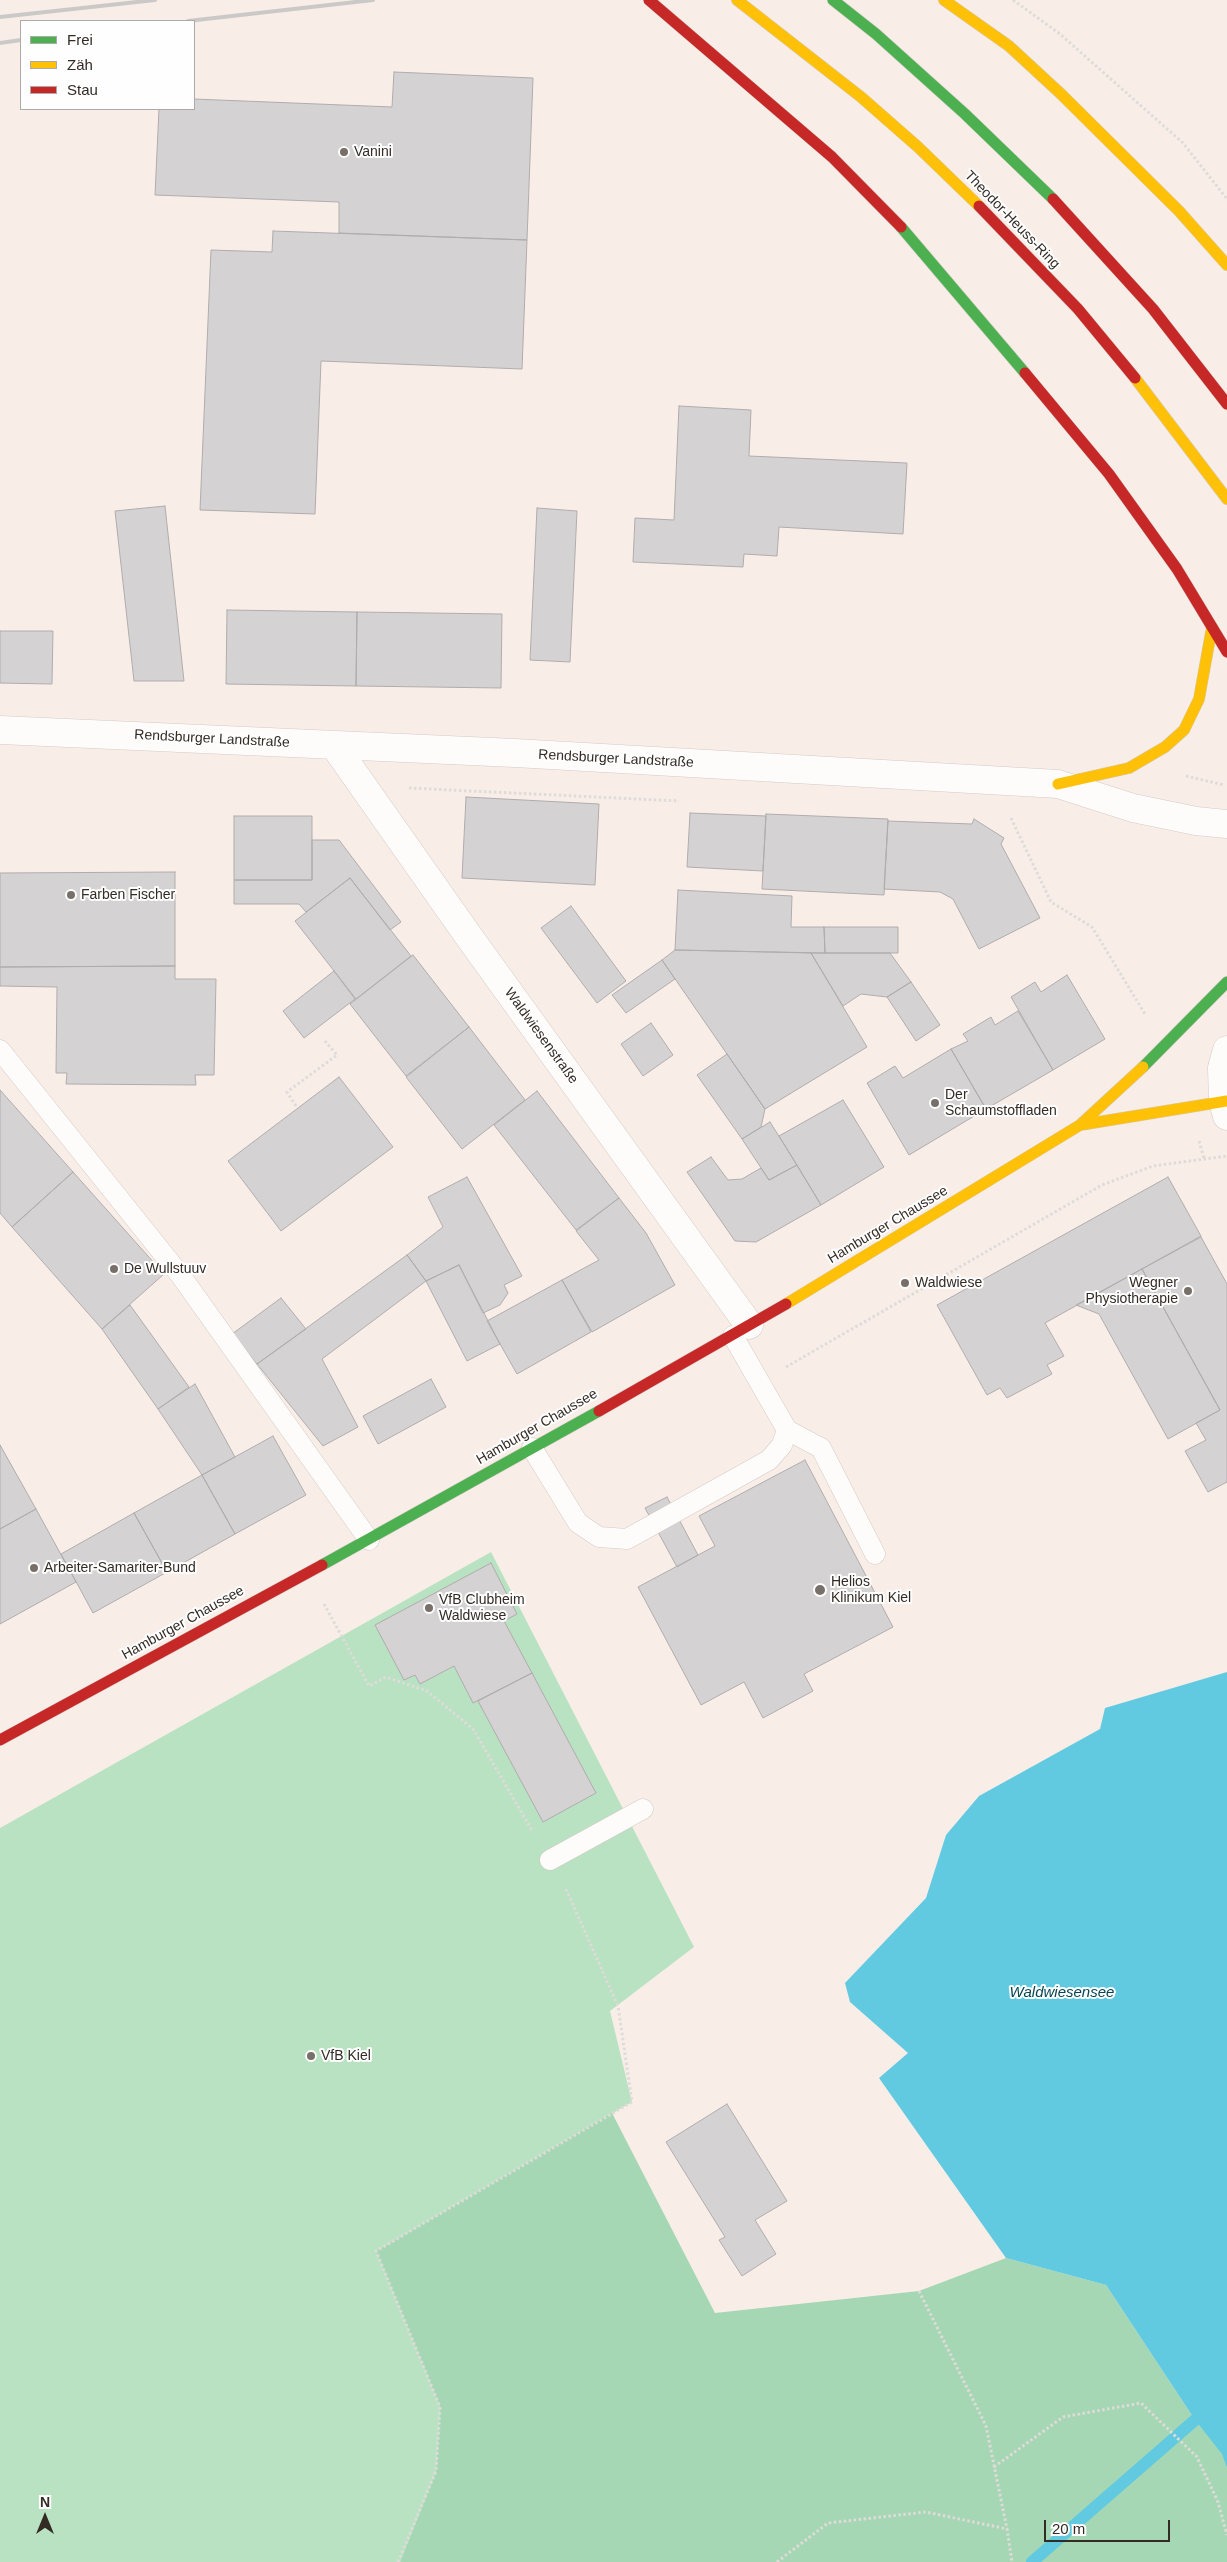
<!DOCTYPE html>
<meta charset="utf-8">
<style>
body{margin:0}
#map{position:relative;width:1227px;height:2562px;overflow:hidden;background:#f8eee7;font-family:Helvetica,sans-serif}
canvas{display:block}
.legend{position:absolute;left:20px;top:20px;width:175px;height:90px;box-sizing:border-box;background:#fefefe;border:1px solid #adaaa7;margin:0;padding:6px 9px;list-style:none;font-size:15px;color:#342b25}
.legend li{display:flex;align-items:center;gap:10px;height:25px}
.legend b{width:25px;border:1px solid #adaaa7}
.north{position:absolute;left:20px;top:2492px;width:50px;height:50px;-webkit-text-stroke:4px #fefefe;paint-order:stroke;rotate:0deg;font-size:14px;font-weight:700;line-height:20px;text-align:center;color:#342b25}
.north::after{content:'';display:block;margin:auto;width:18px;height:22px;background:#342b25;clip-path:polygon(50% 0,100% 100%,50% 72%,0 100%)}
.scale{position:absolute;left:1044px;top:2520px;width:126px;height:22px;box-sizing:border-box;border:2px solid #342b25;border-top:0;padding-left:6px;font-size:15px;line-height:18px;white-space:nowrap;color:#342b25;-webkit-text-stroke:4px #fefefe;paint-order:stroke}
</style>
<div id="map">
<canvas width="1227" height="2562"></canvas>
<ul class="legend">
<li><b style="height:6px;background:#4caf50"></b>Frei</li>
<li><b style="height:6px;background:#ffc107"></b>Zäh</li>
<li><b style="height:6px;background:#c62828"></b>Stau</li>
</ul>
<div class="north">N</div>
<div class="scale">20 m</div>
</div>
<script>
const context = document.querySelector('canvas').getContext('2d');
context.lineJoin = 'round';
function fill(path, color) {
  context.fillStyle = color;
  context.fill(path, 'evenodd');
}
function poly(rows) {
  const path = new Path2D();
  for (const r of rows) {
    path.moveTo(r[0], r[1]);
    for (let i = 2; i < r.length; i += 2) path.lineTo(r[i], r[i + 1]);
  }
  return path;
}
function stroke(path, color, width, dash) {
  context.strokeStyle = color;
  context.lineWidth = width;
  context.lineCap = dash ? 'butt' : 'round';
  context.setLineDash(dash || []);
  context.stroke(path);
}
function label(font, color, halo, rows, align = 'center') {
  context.font = font + ' Helvetica,sans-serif';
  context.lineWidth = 4;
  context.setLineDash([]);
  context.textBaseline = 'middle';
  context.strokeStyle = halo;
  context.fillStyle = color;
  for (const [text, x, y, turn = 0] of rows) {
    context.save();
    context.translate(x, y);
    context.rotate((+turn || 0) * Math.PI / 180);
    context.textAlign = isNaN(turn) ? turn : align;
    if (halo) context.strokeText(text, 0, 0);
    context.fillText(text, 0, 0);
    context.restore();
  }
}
const green = poly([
 [491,1552,694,1947,610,2011,632,2102,376,2251,440,2407,436,2471,400,2562,0,2562,0,1828]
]);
const forest = poly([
 [612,2113,715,2313,919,2291,1006,2258,1106,2285,1195,2420,1223,2454,1227,2468,1227,2562,400,2562,436,2471,440,2407,376,2251]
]);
const water = poly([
 [1227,1672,1227,2468,1222,2454,1195,2420,1106,2285,1006,2258,879,2078,908,2053,850,2002,845,1983,926,1898,946,1835,979,1796,1100,1729,1105,1708]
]);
const stream = poly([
 [1032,2562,1195,2420]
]);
const building = poly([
 [394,72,533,78,527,240,339,233,339,202,155,195,159,109,194,109,194,99,392,107,394,72],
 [273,231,527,240,522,369,321,361,315,514,200,510,211,250,272,252,273,231],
 [679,406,751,410,749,456,907,463,903,534,779,527,777,556,744,554,743,567,633,562,635,518,674,520,679,406],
 [165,506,184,681,134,681,115,511,165,506],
 [537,508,577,511,570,662,530,660,537,508],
 [227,610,357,612,356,686,226,684,227,610],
 [357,612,502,614,501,688,356,686,357,612],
 [0,631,53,631,52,684,0,683,0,631],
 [466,797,599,804,595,885,462,878,466,797],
 [690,813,766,816,763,871,687,867,690,813],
 [766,814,888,819,884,895,762,889,766,814],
 [234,816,312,816,312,880,234,880,234,816],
 [974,819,1004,838,1001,844,1040,918,979,949,953,899,940,892,884,889,888,821,972,824,974,819],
 [312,840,339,840,401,922,390,930,350,878,306,912,299,904,234,904,234,880,312,880,312,840],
 [175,872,175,966,0,967,0,873,175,872],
 [350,878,411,956,356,999,295,921,350,878],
 [678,890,792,896,791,927,824,927,825,953,675,950,678,890],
 [571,906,626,981,597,1003,541,928,571,906],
 [824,927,898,927,898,953,825,953,824,927],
 [675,950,811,953,867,1047,765,1109,662,960,675,950],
 [811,953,890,953,911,982,887,997,861,994,843,1006,811,953],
 [413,955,469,1027,406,1076,350,1004,413,955],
 [662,960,675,979,626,1013,612,995,662,960],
 [175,966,175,979,216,979,214,1075,195,1075,196,1085,66,1084,67,1073,56,1073,57,987,0,986,0,967,175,966],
 [334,971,355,999,304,1038,283,1011,334,971],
 [1067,975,1105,1039,1053,1070,1011,997,1035,982,1041,992,1067,975],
 [911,982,940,1025,916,1041,887,997,911,982],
 [1018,1011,1053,1070,986,1109,951,1049,968,1041,963,1034,991,1017,995,1025,1018,1011],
 [651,1023,673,1055,643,1076,621,1044,651,1023],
 [469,1027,525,1100,462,1149,406,1077,469,1027],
 [951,1049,986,1109,909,1155,867,1083,895,1066,903,1078,951,1049],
 [727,1054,765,1109,761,1127,742,1139,697,1075,727,1054],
 [339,1077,393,1147,281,1231,228,1161,339,1077],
 [0,1090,73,1172,12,1227,0,1213,0,1090],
 [537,1091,619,1198,576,1230,494,1125,537,1091],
 [843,1100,884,1167,821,1205,779,1136,843,1100],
 [770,1122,797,1165,769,1180,742,1139,770,1122],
 [711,1157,728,1180,742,1179,761,1168,769,1180,797,1165,821,1205,756,1242,735,1241,687,1172,711,1157],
 [73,1172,164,1274,102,1329,12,1227,73,1172],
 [467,1177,522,1276,504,1285,508,1293,500,1305,483,1313,459,1265,426,1281,407,1255,443,1227,428,1197,467,1177],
 [1168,1177,1201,1236,1045,1323,1064,1356,1047,1365,1052,1374,1007,1398,1000,1388,987,1395,937,1305,1168,1177],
 [619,1198,646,1233,675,1285,592,1332,562,1280,599,1260,576,1231,619,1198],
 [1201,1237,1227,1284,1227,1482,1208,1492,1185,1451,1206,1440,1196,1423,1220,1410,1142,1269,1201,1237],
 [407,1255,426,1281,322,1359,358,1427,323,1446,257,1364,407,1255],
 [459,1265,500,1344,467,1361,426,1281,459,1265],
 [1142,1269,1220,1410,1168,1439,1099,1314,1076,1305,1142,1269],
 [562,1280,591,1332,517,1374,487,1321,562,1280],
 [281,1298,306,1329,257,1364,232,1334,281,1298],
 [130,1305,189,1387,158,1409,102,1329,130,1305],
 [431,1379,446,1407,378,1444,363,1416,431,1379],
 [195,1384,235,1457,202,1475,158,1409,195,1384],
 [273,1436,306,1495,235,1534,202,1475,273,1436],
 [0,1445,36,1509,0,1529,0,1445],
 [805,1460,893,1627,804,1674,813,1691,763,1718,744,1682,701,1705,638,1587,715,1546,699,1516,805,1460],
 [202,1475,235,1534,167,1572,134,1513,202,1475],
 [667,1497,698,1555,677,1567,645,1508,667,1497],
 [36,1509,76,1582,0,1624,0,1529,36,1509],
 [134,1513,167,1572,93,1613,61,1554,134,1513],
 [491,1563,517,1614,504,1621,532,1673,473,1703,454,1666,420,1684,415,1675,404,1680,375,1625,491,1563],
 [532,1673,596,1793,543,1822,478,1701,532,1673],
 [727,2104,787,2201,755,2220,776,2254,742,2276,719,2240,725,2237,666,2142,727,2104]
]);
const path = poly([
 [1013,0,1060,34,1183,143,1227,199],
 [1186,776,1224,785],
 [409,788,679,801],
 [1011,818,1051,902,1092,927,1145,1014],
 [296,1106,287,1092,337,1055,325,1041],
 [1199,1141,1204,1158],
 [786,1367,1102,1185,1153,1166,1227,1156],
 [324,1604,369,1686,386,1677,427,1691,473,1729,533,1832],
 [919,2291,986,2426,1007,2529],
 [994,2467,1063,2417,1141,2403,1197,2457,1218,2502,1227,2535],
 [398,2562,436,2471,440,2407,376,2251,632,2102,618,2006,566,1889],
 [777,2562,828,2523,926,2512,1007,2529,1012,2562]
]);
const lane = poly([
 [0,1050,181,1276,369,1540],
 [733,1336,787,1430,821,1448,875,1554],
 [532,1448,578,1523,599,1537,627,1539,769,1460,782,1445,787,1430],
 [550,1860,643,1809]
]);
const street = poly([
 [0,730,515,753,1058,784,1133,808,1196,821,1227,824],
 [334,745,467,934,749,1325],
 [1227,1050,1222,1068,1223,1101,1227,1116]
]);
const fast = poly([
 [833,0,876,34,965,114,1053,199],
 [901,227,1025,373],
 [1143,1067,1227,982],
 [322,1565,599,1411]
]);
const slow = poly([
 [737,0,861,97,918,147,979,206],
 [944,0,1009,46,1061,94,1179,211,1227,265],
 [1135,378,1227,499],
 [1058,784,1129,768,1165,747,1184,730,1199,699,1212,627],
 [1080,1125,1227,1101],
 [786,1304,1080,1125,1143,1067]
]);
const jam = poly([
 [649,0,832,157,901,227],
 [1053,199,1153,309,1227,404],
 [979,206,1078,309,1135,378],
 [1025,373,1109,474,1177,569,1227,652],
 [599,1411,786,1304],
 [0,1740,322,1565]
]);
const rail = poly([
 [0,17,155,0],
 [188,21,373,0],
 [0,43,21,40]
]);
const markers = [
 [344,152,5,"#796f69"],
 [71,895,5,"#796f69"],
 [935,1103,5,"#796f69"],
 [114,1269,5,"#796f69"],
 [905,1283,5,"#796f69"],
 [1188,1291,5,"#796f69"],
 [34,1568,5,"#796f69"],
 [820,1590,6,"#796f69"],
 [429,1608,5,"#796f69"],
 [311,2056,5,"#796f69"]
];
const poiNames = [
 ["Vanini",354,152],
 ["Farben Fischer",81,895],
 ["Der",945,1095],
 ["Schaumstoffladen",945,1111],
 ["De Wullstuuv",124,1269],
 ["Waldwiese",915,1283],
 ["Wegner",1178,1283,"right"],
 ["Physiotherapie",1178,1299,"right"],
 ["Arbeiter-Samariter-Bund",44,1568],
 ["Helios",831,1582],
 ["Klinikum Kiel",831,1598],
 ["VfB Clubheim",439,1600],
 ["Waldwiese",439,1616],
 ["VfB Kiel",321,2056]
];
const streetNames = [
 ["Theodor-Heuss-Ring",1012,220,46],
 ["Rendsburger Landstraße",212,739,3],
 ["Rendsburger Landstraße",616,759,3],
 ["Waldwiesenstraße",541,1036,54],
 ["Hamburger Chaussee",888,1225,-31],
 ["Hamburger Chaussee",537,1427,-30],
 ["Hamburger Chaussee",183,1623,-29]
];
const waterNames = [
 ["Waldwiesensee",1062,1993]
];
fill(green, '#b8e2c2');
fill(forest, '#a6d7b4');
fill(water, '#61cae1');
stroke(stream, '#61cae1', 12);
fill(building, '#d5d2d3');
stroke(building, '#b0acad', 1);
stroke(lane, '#d3cac4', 21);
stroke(street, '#d3cac4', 29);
stroke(fast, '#d3cac4', 12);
stroke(slow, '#d3cac4', 12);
stroke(jam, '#d3cac4', 12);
stroke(path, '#dedbd9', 3, [2.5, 2.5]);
stroke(lane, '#fefcfb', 20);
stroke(street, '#fefcfb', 28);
stroke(fast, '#4caf50', 11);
stroke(slow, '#ffc107', 11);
stroke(jam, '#c62828', 11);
stroke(rail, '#cbc9c7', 4);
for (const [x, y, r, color] of markers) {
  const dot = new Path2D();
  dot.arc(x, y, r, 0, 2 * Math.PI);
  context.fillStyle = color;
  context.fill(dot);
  stroke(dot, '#fefefe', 2);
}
label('14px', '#342b25', '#fefefe', poiNames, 'left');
label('14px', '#342b25', '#fefefe', streetNames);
label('italic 15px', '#064554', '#fefefe', waterNames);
</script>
